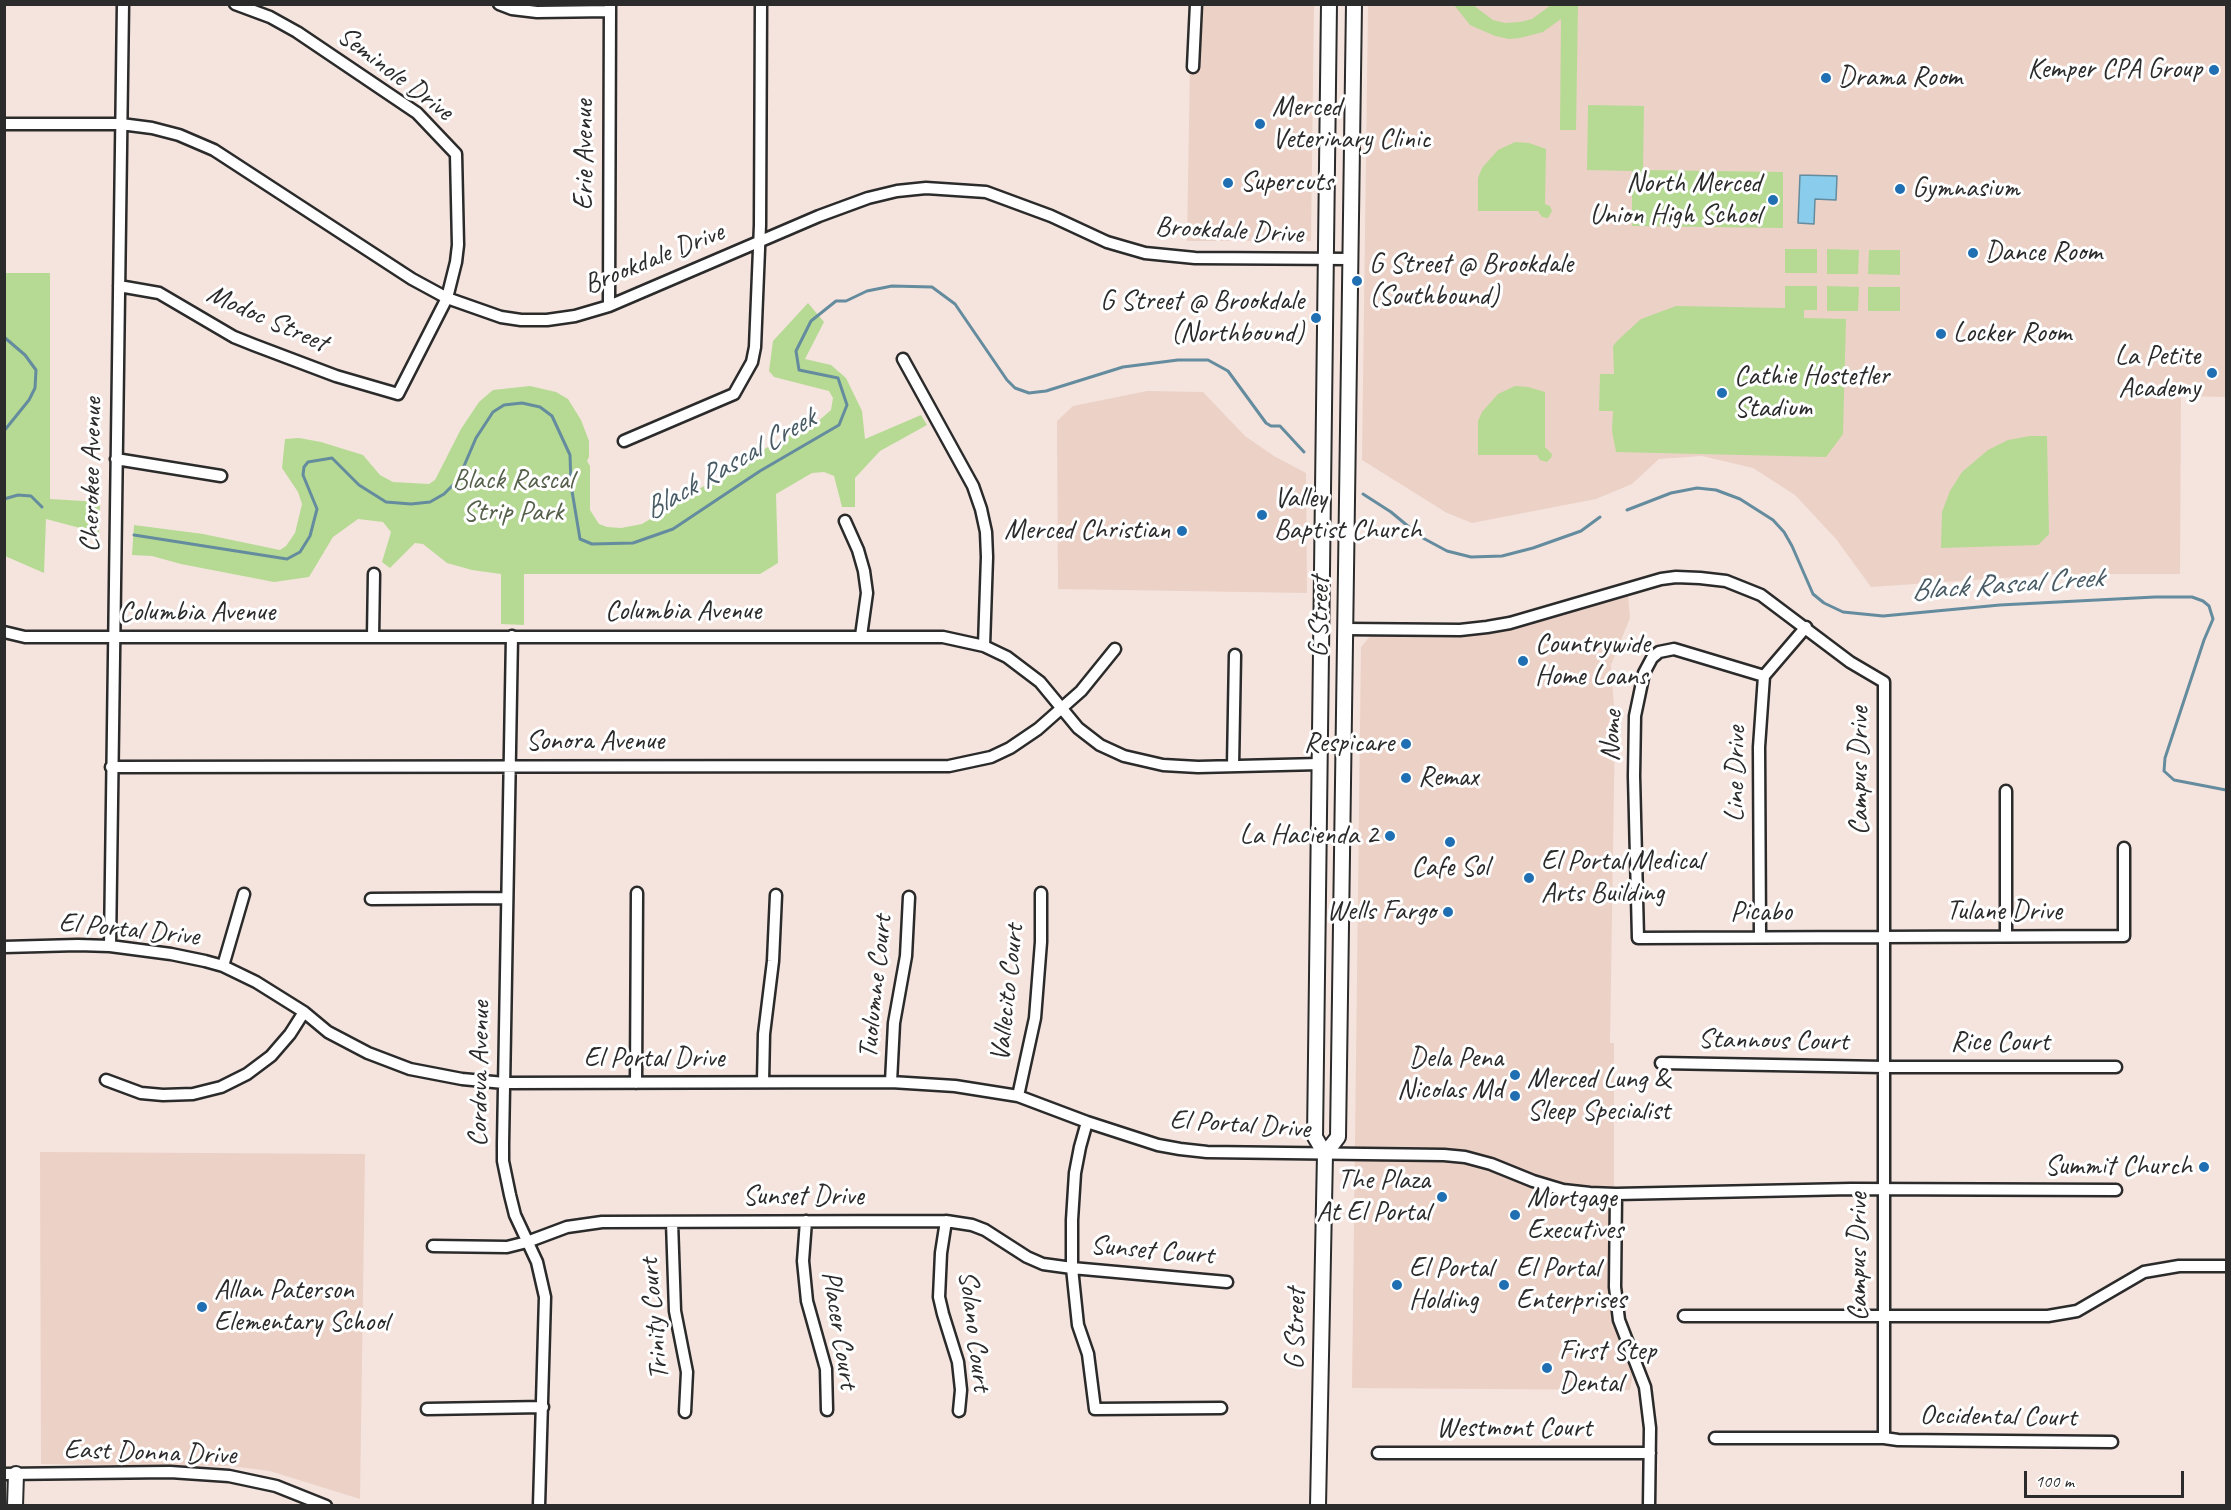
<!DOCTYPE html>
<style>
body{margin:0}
#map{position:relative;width:2231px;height:1510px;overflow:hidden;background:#f4e4dd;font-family:Caveat,sans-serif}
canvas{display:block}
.frame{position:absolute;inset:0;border:6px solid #2b2b2b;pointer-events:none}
.scale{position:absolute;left:2024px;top:1471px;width:160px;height:27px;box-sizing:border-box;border:3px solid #2b2b2b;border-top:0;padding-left:8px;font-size:18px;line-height:21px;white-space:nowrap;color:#2b2b2b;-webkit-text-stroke:4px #fff;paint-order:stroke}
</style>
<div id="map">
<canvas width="2231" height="1510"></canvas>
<div class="frame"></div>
<div class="scale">100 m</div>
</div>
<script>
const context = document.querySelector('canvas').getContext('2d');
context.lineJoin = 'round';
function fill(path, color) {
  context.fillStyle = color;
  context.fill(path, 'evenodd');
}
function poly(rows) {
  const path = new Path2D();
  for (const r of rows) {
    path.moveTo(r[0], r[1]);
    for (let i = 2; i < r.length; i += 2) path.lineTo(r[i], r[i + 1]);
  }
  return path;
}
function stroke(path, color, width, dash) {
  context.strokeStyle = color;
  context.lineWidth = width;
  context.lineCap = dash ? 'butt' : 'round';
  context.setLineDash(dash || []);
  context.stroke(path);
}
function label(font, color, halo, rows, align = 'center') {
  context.font = font + ' Caveat,sans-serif';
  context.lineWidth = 6;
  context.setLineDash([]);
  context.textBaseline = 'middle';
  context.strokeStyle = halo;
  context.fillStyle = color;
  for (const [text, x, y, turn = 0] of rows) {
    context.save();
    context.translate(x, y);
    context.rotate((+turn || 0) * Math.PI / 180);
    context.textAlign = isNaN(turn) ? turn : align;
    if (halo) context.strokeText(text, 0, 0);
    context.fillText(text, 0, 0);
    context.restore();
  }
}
const built = poly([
 [1191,5,1314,5,1311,241,1187,241],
 [1368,5,2226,5,2226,397,2181,396,2180,574,2061,574,1871,587,1836,539,1795,495,1753,468,1702,456,1659,459,1632,484,1596,499,1472,523,1447,513,1362,460],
 [1147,391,1203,392,1245,436,1274,456,1306,473,1307,593,1058,589,1057,421,1073,406],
 [1628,595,1630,618,1611,665,1615,722,1610,1043,1614,1043,1614,1217,1619,1301,1636,1359,1630,1390,1352,1388,1361,647,1372,634,1500,631],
 [40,1152,365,1154,360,1499,270,1471,230,1466,41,1464]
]);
const green = poly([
 [1454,5,1473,5,1493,20,1505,23,1520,22,1532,19,1551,5,1578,5,1576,130,1560,130,1561,19,1543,32,1520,38,1509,39,1495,36,1470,25],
 [1588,105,1644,106,1643,170,1783,172,1783,228,1632,226,1632,171,1587,170],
 [1515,142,1529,143,1546,149,1545,204,1550,206,1552,211,1548,218,1542,217,1538,211,1478,211,1478,178,1482,168,1498,150],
 [1785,249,1817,249,1817,273,1785,273],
 [1827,249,1859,250,1858,274,1827,274],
 [1869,250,1900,250,1900,275,1868,274],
 [5,273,50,273,50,499,100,502,99,533,46,519,44,573,5,556],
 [1785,286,1817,286,1817,310,1804,310,1804,318,1846,319,1843,434,1826,457,1616,452,1612,431,1613,411,1599,411,1600,374,1614,374,1613,346,1618,340,1641,319,1676,306,1785,308],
 [1827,286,1859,287,1858,311,1827,311],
 [1868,287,1900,287,1900,311,1868,311],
 [808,303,824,322,805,359,831,365,846,378,862,411,865,439,921,415,927,425,880,451,855,478,855,507,842,507,834,476,824,472,812,473,776,494,778,563,760,574,524,574,524,625,501,624,501,574,472,570,447,563,423,544,415,543,390,568,382,562,391,532,383,522,358,519,333,537,309,577,274,582,181,564,152,556,132,555,134,525,203,534,280,550,286,546,295,533,302,504,298,492,282,468,285,439,299,438,321,442,363,455,380,475,393,482,429,484,435,480,461,429,479,402,493,390,530,386,556,392,568,399,581,420,589,441,589,457,587,461,590,466,590,510,599,524,607,527,621,528,642,524,786,436,816,423,831,410,833,398,829,391,774,377,769,371,773,341],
 [1515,386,1528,387,1545,392,1545,447,1552,454,1551,458,1547,462,1540,460,1537,455,1478,455,1478,421,1482,412,1498,394],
 [2030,436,2047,436,2049,534,2038,545,1941,548,1942,512,1950,491,1962,472,1988,450,2008,440]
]);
const water = poly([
 [1800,175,1837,176,1836,200,1815,199,1814,224,1798,223,1800,175]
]);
const stream = poly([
 [4,337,25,355,36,370,35,388,29,400,4,431],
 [1363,494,1391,512,1421,537,1447,551,1471,557,1502,556,1533,548,1581,531,1600,517],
 [4,499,18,495,31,496,42,507],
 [1627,510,1671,493,1697,488,1716,490,1740,499,1773,520,1784,532,1792,546,1813,594,1824,603,1843,612,1883,616,2000,605,2155,597,2192,597,2203,601,2209,606,2213,619,2204,640,2165,758,2164,771,2174,780,2226,790],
 [134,535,287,559,300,552,310,536,317,509,303,475,304,467,308,462,332,458,359,485,386,502,411,504,430,502,444,494,458,480,476,438,493,412,504,405,522,403,540,407,552,416,570,455,571,485,580,539,592,544,633,543,673,529,760,471,839,425,847,405,838,378,799,370,796,351,811,321,836,301,846,301,867,291,892,286,932,287,955,304,1007,380,1015,388,1029,393,1046,391,1123,367,1178,360,1208,360,1228,371,1266,423,1271,426,1280,426,1304,452]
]);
const minor = poly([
 [499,4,512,9,537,12,610,11],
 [1193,67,1196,4],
 [4,124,121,124,152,128,179,135,214,150,412,279,447,298,501,317,521,320,547,320,575,316,609,306,819,216,868,198,897,191,926,188,986,192,1051,216,1107,242,1145,253,1195,258,1350,259],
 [119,286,159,293,234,337,254,345,336,376,398,394,447,298,456,262,458,245,456,154,417,113,297,32,270,17,235,4],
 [609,306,610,4],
 [903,359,973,486,981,509,986,532,987,557,984,646],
 [624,441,734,394,752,362,755,347,760,225,761,4],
 [116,459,221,476],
 [845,521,858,550,864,571,867,593,861,636],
 [1345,629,1460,630,1487,627,1510,623,1661,579,1676,577,1700,578,1726,581,1761,595,1850,662,1884,682,1884,1438],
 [4,632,25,637,943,637,984,646,1007,657,1040,682,1078,728,1100,745,1124,756,1163,765,1198,767,1320,764],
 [512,636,503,1144,503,1161,510,1195,515,1215,537,1262,545,1297,539,1506],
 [373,637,374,574],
 [1764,676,1674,649,1659,652,1652,658,1644,673,1635,716,1634,776,1638,938,2124,936,2124,848],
 [1233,766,1235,655],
 [111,767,949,766,991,757,1010,748,1038,729,1081,691,1115,649],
 [2006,791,2006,936],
 [371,899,507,898],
 [1760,937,1759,747,1764,676,1806,627],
 [110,946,123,4],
 [4,947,78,945,110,946,171,954,205,961,223,966,256,982,304,1012,328,1032,368,1053,410,1069,462,1079,504,1083,891,1082,955,1086,1018,1096,1087,1122,1158,1145,1180,1149,1207,1152,1444,1155,1465,1157,1491,1164,1533,1181,1563,1190,1590,1193,1616,1194,1851,1189,2116,1190],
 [223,966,244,894],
 [1661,1063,1884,1067,2116,1067],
 [106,1080,141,1093,163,1095,193,1094,221,1087,247,1074,271,1056,290,1034,304,1012],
 [763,1082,764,1034,773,961,776,895],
 [891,1082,894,1023,906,956,909,897],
 [636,1083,637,893],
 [1018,1096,1035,1018,1041,942,1041,893],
 [1087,1122,1080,1147,1075,1173,1072,1220,1072,1268,1078,1325,1088,1354,1095,1409,1221,1408],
 [1616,1194,1615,1287,1619,1320,1645,1387,1650,1428,1649,1506],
 [806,1221,803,1261,807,1301,826,1369,827,1410],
 [946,1221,941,1253,939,1297,943,1314,958,1362,961,1390,959,1411],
 [672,1222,675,1311,687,1372,685,1412],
 [433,1246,507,1247,527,1242,567,1227,602,1222,946,1221,972,1225,985,1230,1027,1257,1043,1264,1072,1268,1227,1282],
 [1684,1316,2048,1316,2077,1311,2144,1272,2179,1266,2226,1266],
 [427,1409,543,1407],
 [1715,1438,1884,1438,1898,1440,2112,1442],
 [1378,1453,1650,1453],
 [4,1474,170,1472,229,1476,276,1486,326,1506]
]);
const tertiary = poly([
 [1325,1154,1338,1137,1354,4],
 [15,1506,16,1474],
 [1318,1506,1325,1154,1315,1137,1329,4]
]);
const markers = [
 [2214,70,6,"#1f6fb2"],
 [1826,78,6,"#1f6fb2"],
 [1260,124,6,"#1f6fb2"],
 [1228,183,6,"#1f6fb2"],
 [1900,189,6,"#1f6fb2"],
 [1773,200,6,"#1f6fb2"],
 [1973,253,6,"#1f6fb2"],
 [1357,281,6,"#1f6fb2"],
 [1316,318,6,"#1f6fb2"],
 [1941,334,6,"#1f6fb2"],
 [2212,373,6,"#1f6fb2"],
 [1722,393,6,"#1f6fb2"],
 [1262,515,6,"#1f6fb2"],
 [1182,531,6,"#1f6fb2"],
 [1523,661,6,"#1f6fb2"],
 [1406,744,6,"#1f6fb2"],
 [1406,778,6,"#1f6fb2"],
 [1390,836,6,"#1f6fb2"],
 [1450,842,6,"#1f6fb2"],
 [1529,878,6,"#1f6fb2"],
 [1448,912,6,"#1f6fb2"],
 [1515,1075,6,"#1f6fb2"],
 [1515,1096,6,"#1f6fb2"],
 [2204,1167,6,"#1f6fb2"],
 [1442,1197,6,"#1f6fb2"],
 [1515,1215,6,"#1f6fb2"],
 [1397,1285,6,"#1f6fb2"],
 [1504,1285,6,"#1f6fb2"],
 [202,1307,6,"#1f6fb2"],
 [1547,1368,6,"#1f6fb2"]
];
const poiNames = [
 ["Kemper CPA Group",2202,70,"right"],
 ["Drama Room",1838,78],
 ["Merced",1272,108],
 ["Veterinary Clinic",1272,140],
 ["Supercuts",1240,183],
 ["North Merced",1761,184,"right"],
 ["Union High School",1761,216,"right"],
 ["Gymnasium",1912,189],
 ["Dance Room",1985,253],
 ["G Street @ Brookdale",1369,265],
 ["(Southbound)",1369,297],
 ["G Street @ Brookdale",1304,302,"right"],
 ["(Northbound)",1304,334,"right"],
 ["Locker Room",1953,334],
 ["La Petite",2200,357,"right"],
 ["Academy",2200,389,"right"],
 ["Cathie Hostetler",1734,377],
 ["Stadium",1734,409],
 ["Valley",1274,499],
 ["Baptist Church",1274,531],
 ["Merced Christian",1170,531,"right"],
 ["Countrywide",1535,645],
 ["Home Loans",1535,677],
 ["Respicare",1394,744,"right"],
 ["Remax",1418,778],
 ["La Hacienda 2",1378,836,"right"],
 ["El Portal Medical",1541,862],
 ["Arts Building",1541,894],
 ["Cafe Sol",1450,868,"center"],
 ["Wells Fargo",1436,912,"right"],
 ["Dela Pena",1503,1059,"right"],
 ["Nicolas Md",1503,1091,"right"],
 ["Merced Lung &",1527,1080],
 ["Sleep Specialist",1527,1112],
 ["Summit Church",2192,1167,"right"],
 ["The Plaza",1430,1181,"right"],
 ["At El Portal",1430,1213,"right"],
 ["Mortgage",1527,1199],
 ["Executives",1527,1231],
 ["El Portal",1409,1269],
 ["Holding",1409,1301],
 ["El Portal",1516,1269],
 ["Enterprises",1516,1301],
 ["Allan Paterson",214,1291],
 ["Elementary School",214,1323],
 ["First Step",1559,1352],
 ["Dental",1559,1384]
];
const streetNames = [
 ["Seminole Drive",395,74,37],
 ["Erie Avenue",585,155,-90],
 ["Brookdale Drive",1229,231,3],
 ["Brookdale Drive",654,259,-22],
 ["Modoc Street",267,319,24],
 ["Cherokee Avenue",92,475,-89],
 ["Columbia Avenue",683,612],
 ["Columbia Avenue",197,613],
 ["G Street",1320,617,-89],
 ["Nome",1612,736,-87],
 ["Sonora Avenue",595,742],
 ["Campus Drive",1860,771,-90],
 ["Line Drive",1736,774,-89],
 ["Tulane Drive",2004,912],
 ["Picabo",1761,913],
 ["El Portal Drive",129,930,6],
 ["Tuolumne Court",876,987,-84],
 ["Vallecito Court",1008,993,-84],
 ["Stannous Court",1773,1041,1],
 ["Rice Court",2000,1043],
 ["El Portal Drive",654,1059],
 ["Cordova Avenue",480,1074,-89],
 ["El Portal Drive",1240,1125,4],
 ["Sunset Drive",803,1197],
 ["Sunset Court",1152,1251,5],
 ["Campus Drive",1859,1257,-90],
 ["Trinity Court",655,1319,-95],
 ["G Street",1296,1329,-89],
 ["Placer Court",839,1330,81],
 ["Solano Court",974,1331,83],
 ["Occidental Court",1998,1417,1],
 ["Westmont Court",1514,1429],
 ["East Donna Drive",150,1453,2]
];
const parkNames = [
 ["Black Rascal",513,481],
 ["Strip Park",513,513]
];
const waterNames = [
 ["Black Rascal Creek",730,465,-30],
 ["Black Rascal Creek",2007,585,-4]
];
fill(built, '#ecd1c6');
fill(green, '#b6da94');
fill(water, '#8acceb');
stroke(water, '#648c9e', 1.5);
stroke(stream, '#648c9e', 3);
stroke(minor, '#2b2b2b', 15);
stroke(tertiary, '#2b2b2b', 18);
stroke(minor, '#fff', 10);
stroke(tertiary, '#fff', 14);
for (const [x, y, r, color] of markers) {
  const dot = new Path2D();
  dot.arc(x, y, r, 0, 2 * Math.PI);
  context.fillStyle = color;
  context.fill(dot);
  stroke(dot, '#fff', 2);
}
label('28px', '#2b2b2b', '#fff', poiNames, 'left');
label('28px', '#2b2b2b', '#fff', streetNames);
label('28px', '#55604a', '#fff', parkNames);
label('italic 30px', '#485b65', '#fff', waterNames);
</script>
